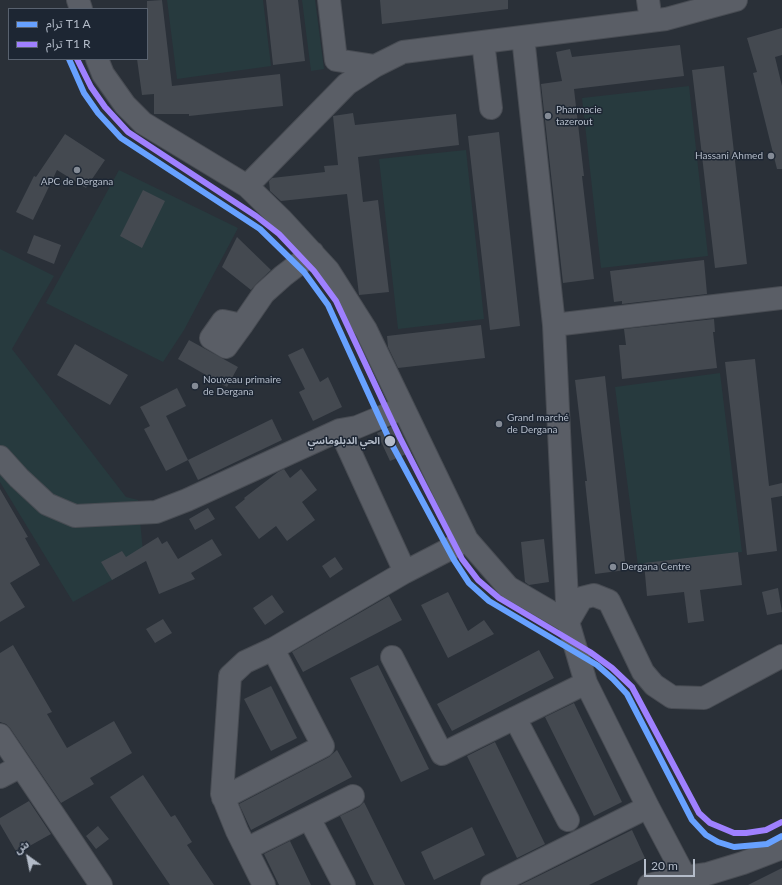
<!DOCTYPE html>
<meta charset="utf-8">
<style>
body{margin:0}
#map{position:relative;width:782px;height:885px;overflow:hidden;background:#2a3038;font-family:Lato,"Noto Sans Arabic",sans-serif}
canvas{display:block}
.legend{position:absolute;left:8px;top:8px;width:140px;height:52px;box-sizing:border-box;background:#1d2633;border:1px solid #59626f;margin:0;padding:5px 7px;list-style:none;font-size:12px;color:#b4bcc9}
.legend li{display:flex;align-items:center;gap:8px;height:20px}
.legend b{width:20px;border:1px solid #59626f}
.north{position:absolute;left:8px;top:837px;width:40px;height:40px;-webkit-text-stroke:3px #1d2633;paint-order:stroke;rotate:327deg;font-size:11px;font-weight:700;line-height:16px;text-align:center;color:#b4bcc9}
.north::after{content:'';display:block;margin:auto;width:14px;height:18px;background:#b4bcc9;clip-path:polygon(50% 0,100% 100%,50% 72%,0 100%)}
.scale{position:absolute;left:644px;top:859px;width:51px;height:18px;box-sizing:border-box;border:2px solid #b4bcc9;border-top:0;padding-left:5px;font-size:12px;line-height:14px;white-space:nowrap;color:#b4bcc9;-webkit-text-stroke:3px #1d2633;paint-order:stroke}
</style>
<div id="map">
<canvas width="782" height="885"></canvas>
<ul class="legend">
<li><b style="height:5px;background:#67a1ff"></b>ترام T1 A</li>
<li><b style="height:5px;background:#9f80ff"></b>ترام T1 R</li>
</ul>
<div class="north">ش</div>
<div class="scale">20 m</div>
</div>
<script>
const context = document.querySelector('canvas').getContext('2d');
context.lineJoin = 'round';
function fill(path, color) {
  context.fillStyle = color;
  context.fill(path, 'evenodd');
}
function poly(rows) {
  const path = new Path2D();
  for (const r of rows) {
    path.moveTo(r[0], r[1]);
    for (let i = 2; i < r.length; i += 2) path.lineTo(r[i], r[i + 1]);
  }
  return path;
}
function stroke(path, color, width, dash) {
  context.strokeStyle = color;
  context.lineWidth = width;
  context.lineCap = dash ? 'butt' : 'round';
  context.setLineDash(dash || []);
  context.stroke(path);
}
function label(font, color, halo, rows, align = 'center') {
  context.font = font + ' Lato,"Noto Sans Arabic",sans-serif';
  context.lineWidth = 3;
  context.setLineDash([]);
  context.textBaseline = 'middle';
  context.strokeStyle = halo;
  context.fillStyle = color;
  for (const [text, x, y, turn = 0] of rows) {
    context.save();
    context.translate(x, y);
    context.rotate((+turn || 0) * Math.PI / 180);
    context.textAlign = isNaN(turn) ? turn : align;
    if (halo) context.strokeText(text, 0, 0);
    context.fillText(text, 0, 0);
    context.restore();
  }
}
const green = poly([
 [167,0,263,0,271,66,177,79],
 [302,0,315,0,324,69,311,71],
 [689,86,708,256,601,268,582,98],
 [466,150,484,319,398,329,379,159],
 [119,170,238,228,184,330,163,362,46,303],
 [0,249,54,276,12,349,126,497,138,500,144,562,73,602,0,482],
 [720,373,742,552,638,566,615,387]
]);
const building = poly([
 [162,0,172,86,280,74,283,106,189,116,189,114,154,114,154,94,142,95,137,59,147,59,147,1],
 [266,0,298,0,305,61,273,65],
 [380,0,508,0,508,9,382,24],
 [782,28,782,55,775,57,782,86,782,169,777,169,753,73,757,72,747,38],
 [680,45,684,76,574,89,584,176,582,176,594,279,563,283,541,84,562,81,556,52,570,49,572,57],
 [724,66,747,264,715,268,692,70],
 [353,113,355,125,456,114,459,145,358,157,363,202,378,200,389,292,359,295,347,194,281,201,270,191,269,181,272,178,325,172,324,166,338,165,333,116],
 [499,132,520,326,490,330,468,136],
 [65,134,105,160,86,188,57,170,33,220,16,212,34,176,36,177],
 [143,190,165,201,142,248,120,236],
 [34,235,61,245,54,264,27,253],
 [237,237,271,270,256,284,251,290,222,267],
 [704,260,707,294,622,304,622,301,614,302,610,271],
 [714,319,715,332,713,332,717,368,622,379,619,345,626,345,624,329],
 [481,325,485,358,398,368,388,347,387,336],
 [189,340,238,367,227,387,178,359],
 [75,344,128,375,110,405,57,375],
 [303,348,320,382,328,377,342,407,313,421,299,392,305,389,288,355],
 [755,359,769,486,782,483,782,496,771,498,777,551,747,555,725,362],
 [605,376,626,570,595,574,585,481,587,481,575,380],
 [177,388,186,406,166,416,188,460,166,471,144,429,150,426,140,407],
 [272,419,282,440,198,480,188,460],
 [397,424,411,452,390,461,377,433],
 [284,469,290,478,301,469,317,490,302,502,315,520,287,541,276,526,259,539,235,507,245,499,244,498,278,472],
 [0,489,28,537,25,538,40,565,10,583,25,607,0,622],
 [208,508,215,519,195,530,189,519],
 [158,537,162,544,167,541,178,559,212,539,222,555,191,573,195,579,159,594,146,561,112,580,101,562,122,551,126,557],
 [544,539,549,582,529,585,525,582,521,542],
 [738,552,742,585,700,590,704,621,688,623,684,592,647,596,644,563],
 [335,557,343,569,330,578,322,566],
 [778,588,782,612,767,615,762,592],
 [448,592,468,631,484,620,494,634,448,658,421,605],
 [272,595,284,612,265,625,253,608],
 [389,596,402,620,303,672,292,652],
 [163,619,172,633,155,643,146,629],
 [13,645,52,712,47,714,67,748,114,721,132,753,90,778,94,784,61,803,10,728,6,724,0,722,0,653],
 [539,650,554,678,452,731,437,704],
 [378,665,429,769,401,782,350,678],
 [271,686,297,738,271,751,244,699],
 [574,703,622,802,594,816,545,717],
 [495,742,545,844,517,858,467,756],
 [337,750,352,777,251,830,239,804,329,757],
 [143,775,171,817,175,815,192,842,187,845,214,885,170,885,110,797],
 [29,801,51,834,17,853,0,824,0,818],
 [364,802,405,885,374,885,340,816,359,807],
 [98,826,109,839,96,849,86,836],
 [472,827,485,855,434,880,421,852],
 [632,830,645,858,589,885,520,885],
 [290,841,311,885,279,885,264,854],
 [782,868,782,885,748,885]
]);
const minor = poly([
 [78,0,81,9],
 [329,0,336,60,375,66],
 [648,0,651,21],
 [523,37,554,325,568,622,586,683,648,807,685,877],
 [483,42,491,108],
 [97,59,103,74,125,105,143,123,247,186,282,220,328,270,366,330,467,540,508,587,568,622],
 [247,186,347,84,375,66,403,52,666,19,736,0],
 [242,325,223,321,211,338,226,347,242,325,264,293,283,276,313,253],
 [554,325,782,298],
 [340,430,357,427,403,408],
 [0,457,19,478,47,504,75,516,156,512,187,500,340,430,405,572],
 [568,622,582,598,594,595,609,601,643,672,654,685,672,697,704,698,782,656],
 [392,657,442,754,586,683],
 [515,718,568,820],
 [0,735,101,885],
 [0,777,21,766],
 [223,798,323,746,273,649],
 [309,818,344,885],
 [246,849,353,796],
 [264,885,237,831,222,794,230,676,245,662,273,649,405,572,467,540],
 [492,885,648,807],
 [649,885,672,879,707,874,743,863,782,848]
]);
const tram1 = poly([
 [69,59,84,93,98,113,121,138,260,229,304,272,328,305,390,441,454,560,469,583,489,601,597,665,613,679,627,694,692,820,706,835,718,842,734,847,767,844,782,836]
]);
const tram2 = poly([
 [77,59,91,87,105,107,128,132,256,216,279,234,314,271,336,301,400,438,462,559,478,580,499,598,590,652,612,668,632,687,699,813,710,823,734,833,746,833,766,830,782,822]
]);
const markers = [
 [548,116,4,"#848b96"],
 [771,156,4,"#848b96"],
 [77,170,4,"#848b96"],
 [195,386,4,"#848b96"],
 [499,424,4,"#848b96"],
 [390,441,6,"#b4bcc9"],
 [613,567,4,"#848b96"]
];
const poiNames = [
 ["Pharmacie",556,110],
 ["tazerout",556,122],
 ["Hassani Ahmed",763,156,"right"],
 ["APC de Dergana",77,182,"center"],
 ["Nouveau primaire",203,380],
 ["de Dergana",203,392],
 ["Grand marché",507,418],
 ["de Dergana",507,430],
 ["Dergana Centre",621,567]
];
const stopNames = [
 ["الحي الدبلوماسي",380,441]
];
fill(green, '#273a3e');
fill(building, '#444950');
stroke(minor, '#484c53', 24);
stroke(minor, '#5a5e66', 22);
stroke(tram1, '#67a1ff', 6);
stroke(tram2, '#9f80ff', 6);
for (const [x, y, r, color] of markers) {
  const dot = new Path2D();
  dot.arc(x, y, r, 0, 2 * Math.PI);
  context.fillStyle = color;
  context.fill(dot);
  stroke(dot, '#1d2633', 1.5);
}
label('10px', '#b4bcc9', '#1d2633', poiNames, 'left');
label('bold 10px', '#b4bcc9', '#1d2633', stopNames, 'right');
</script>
